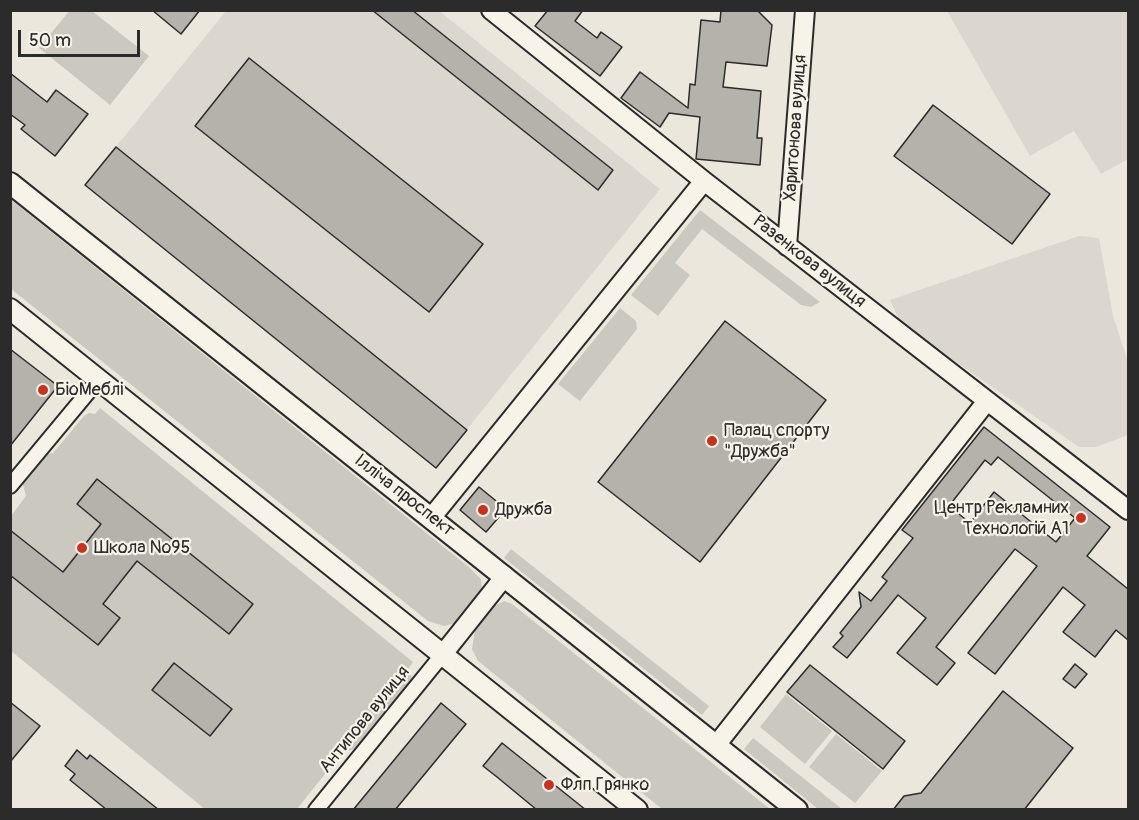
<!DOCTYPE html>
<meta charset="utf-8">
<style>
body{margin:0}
#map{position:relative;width:1139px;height:820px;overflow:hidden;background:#ebe7dd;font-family:Pangolin,sans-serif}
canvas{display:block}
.frame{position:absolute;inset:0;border:12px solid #2b2b2b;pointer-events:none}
.scale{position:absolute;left:18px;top:30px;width:122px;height:27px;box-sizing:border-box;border:3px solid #2b2b2b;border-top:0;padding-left:8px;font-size:18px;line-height:21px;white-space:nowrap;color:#2b2b2b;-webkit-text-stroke:4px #f7f3e8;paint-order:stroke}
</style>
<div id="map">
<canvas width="1139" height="820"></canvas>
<div class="frame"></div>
<div class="scale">50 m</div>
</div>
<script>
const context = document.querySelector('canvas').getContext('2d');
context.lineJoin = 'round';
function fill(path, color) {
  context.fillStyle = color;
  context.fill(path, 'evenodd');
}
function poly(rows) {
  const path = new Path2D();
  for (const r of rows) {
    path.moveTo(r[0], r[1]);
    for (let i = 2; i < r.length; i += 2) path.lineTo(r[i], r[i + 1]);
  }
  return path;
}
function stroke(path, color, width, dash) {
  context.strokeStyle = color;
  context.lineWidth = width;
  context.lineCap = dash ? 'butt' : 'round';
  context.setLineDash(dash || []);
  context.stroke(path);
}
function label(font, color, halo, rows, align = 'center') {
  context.font = font + ' Pangolin,sans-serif';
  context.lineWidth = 4.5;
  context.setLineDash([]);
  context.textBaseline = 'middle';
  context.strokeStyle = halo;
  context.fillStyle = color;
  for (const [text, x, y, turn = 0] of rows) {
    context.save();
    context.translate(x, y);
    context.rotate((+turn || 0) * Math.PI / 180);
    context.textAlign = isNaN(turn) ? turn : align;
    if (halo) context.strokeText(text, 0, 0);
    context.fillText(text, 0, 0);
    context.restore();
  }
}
const built = poly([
 [438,10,660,189,436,468,85,185,226,11],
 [947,11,1128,11,1128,159,1101,174,1074,131,1030,156],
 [1079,236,1099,238,1113,316,1128,362,1128,435,1096,447,1079,447,901,324,890,300]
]);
const green = poly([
 [70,10,92,11,149,56,110,105,39,48],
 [10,199,470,568,481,579,482,591,465,613,455,623,444,626,428,621,11,289],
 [700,210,820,302,811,307,801,305,702,229,675,263,690,275,658,316,631,295],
 [620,308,636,321,637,329,580,401,558,384],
 [100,408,413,662,408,669,412,678,406,694,358,747,341,754,297,809,206,810,11,651,11,516,26,496,22,481,44,455,53,453,84,416,89,413,95,414],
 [511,549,709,706,702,715,504,558],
 [504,601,512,604,770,809,662,809,478,661,472,649,475,630,491,608],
 [786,694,832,731,805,764,760,727],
 [836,734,882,771,855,803,809,767],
 [753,738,842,809,818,809,744,749]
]);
const building = poly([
 [152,10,200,10,181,34,152,10],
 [372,10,412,10,613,170,598,190,372,10],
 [548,10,583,10,575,21,597,38,601,32,622,47,600,76,535,26,548,10],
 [721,10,757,10,772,25,767,66,726,62,723,87,761,91,757,138,762,138,760,165,696,159,700,117,669,113,660,127,621,98,640,72,688,108,690,84,695,85,701,20,720,22,721,10],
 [249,58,483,244,429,312,195,126,249,58],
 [10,73,47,102,56,90,88,114,55,156,21,129,25,125,10,114,10,73],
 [933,105,1050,194,1012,244,894,156,933,105],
 [116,147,467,430,436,468,85,185,116,147],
 [725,321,826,400,700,562,598,482,725,321],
 [10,349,58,386,10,446,10,349],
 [984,427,1110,527,1087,556,1128,589,1128,640,1116,630,1095,657,1063,632,1085,605,1063,587,995,674,968,653,1037,566,1015,549,936,647,955,663,937,685,897,653,926,618,898,595,847,658,833,647,843,636,840,633,861,607,859,592,871,601,887,581,882,577,913,538,902,530,984,427],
 [998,457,1075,518,1056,542,994,492,970,523,949,506,985,460,991,465,998,457],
 [97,479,253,604,229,634,137,561,103,604,120,618,98,645,10,575,10,530,63,572,101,524,77,504,97,479],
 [479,487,506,509,486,532,460,510,479,487],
 [174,663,232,709,210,736,152,690,174,663],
 [1075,664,1087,674,1075,688,1063,679,1075,664],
 [810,665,905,741,883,769,787,692,810,665],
 [1003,691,1073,748,1024,810,893,810,904,796,921,793,1003,691],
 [10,702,40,726,10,762,10,702],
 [441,703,466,724,395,810,353,810,441,703],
 [502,743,586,810,537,810,497,777,483,766,502,743],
 [77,750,87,759,90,755,159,810,107,810,70,780,75,774,65,766,77,750]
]);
const minor = poly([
 [10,486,99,379],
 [316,810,443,654]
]);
const tertiary = poly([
 [491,10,704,181,1128,510],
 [787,246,805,10],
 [431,518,704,181],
 [443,654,505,576],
 [717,744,987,401]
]);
const secondary = poly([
 [10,183,797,810],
 [10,309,637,810]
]);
const markers = [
 [43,390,6,"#c8321e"],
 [712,441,6,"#c8321e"],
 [483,510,6,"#c8321e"],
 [1081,518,6,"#c8321e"],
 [82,548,6,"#c8321e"],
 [549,785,6,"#c8321e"]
];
const streetNames = [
 ["Харитонова вулиця",796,128,-86],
 ["Разенкова вулиця",809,262,38],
 ["Ілліча проспект",404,496,38],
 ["Антипова вулиця",365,720,-51]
];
const poiNames = [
 ["БіоМеблі",55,390],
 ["Палац спорту",724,431],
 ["\"Дружба\"",724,452],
 ["Центр Рекламних",1069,508,"right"],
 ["Технологій А1",1069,529,"right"],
 ["Дружба",495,510],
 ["Школа №95",94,548],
 ["Флп Грянко",561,785]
];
fill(built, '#dbd7ce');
fill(green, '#cbc8bf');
fill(building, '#b5b2ab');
stroke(building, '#2b2b2b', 1.5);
stroke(minor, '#2b2b2b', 18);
stroke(tertiary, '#2b2b2b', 22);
stroke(secondary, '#2b2b2b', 24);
stroke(minor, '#f7f3e8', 14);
stroke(tertiary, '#f7f3e8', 18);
stroke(secondary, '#f7f3e8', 20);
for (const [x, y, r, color] of markers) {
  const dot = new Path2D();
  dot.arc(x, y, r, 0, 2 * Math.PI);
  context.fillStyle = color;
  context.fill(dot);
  stroke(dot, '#f7f3e8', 2);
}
label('18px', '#2b2b2b', '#f7f3e8', streetNames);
label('18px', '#2b2b2b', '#f7f3e8', poiNames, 'left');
</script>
